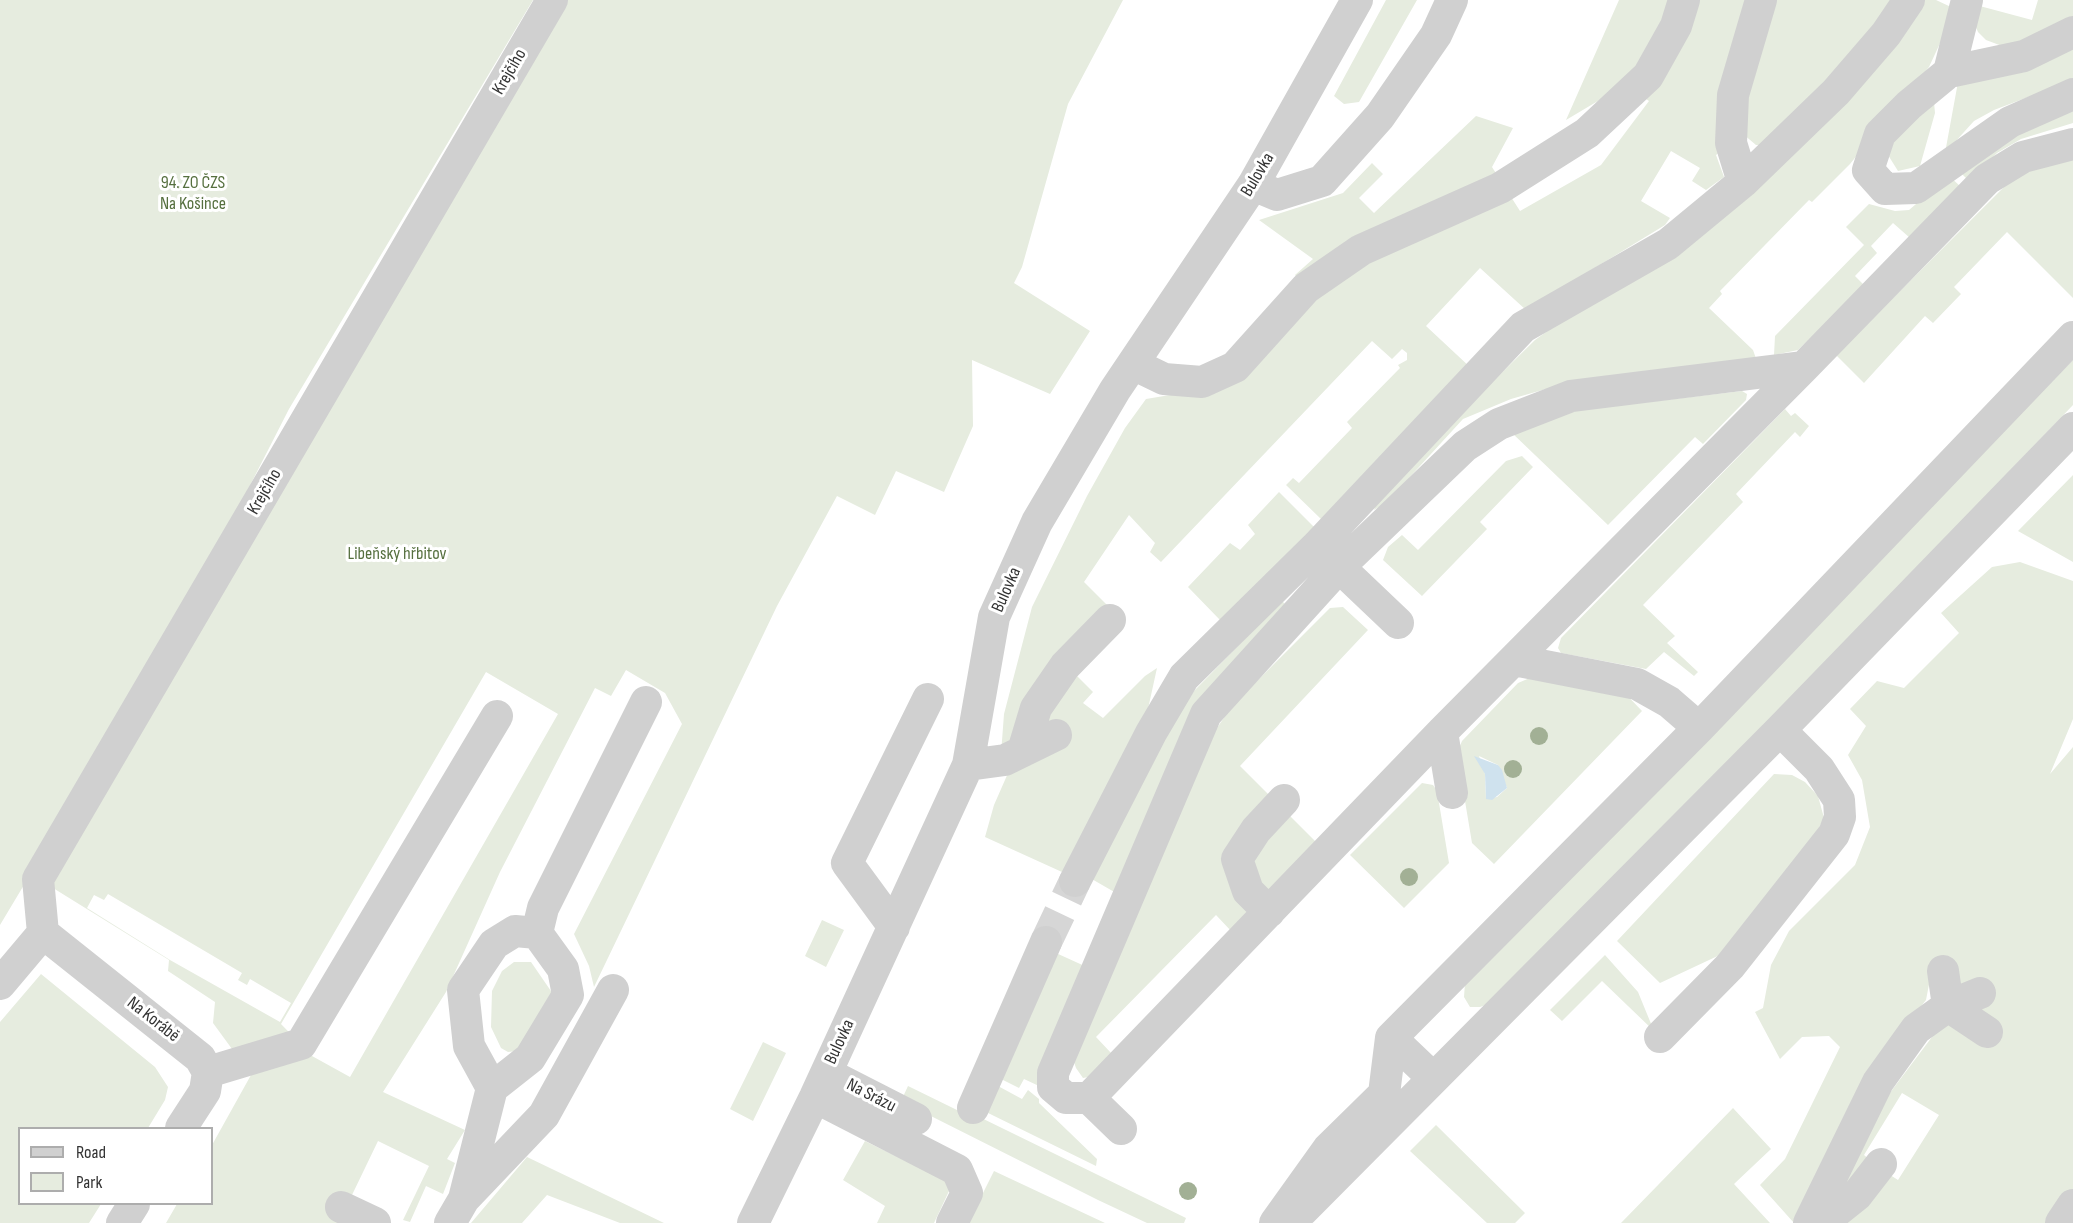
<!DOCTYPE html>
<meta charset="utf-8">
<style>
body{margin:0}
#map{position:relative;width:2073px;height:1223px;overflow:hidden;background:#fff;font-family:"Sofia Sans Condensed",sans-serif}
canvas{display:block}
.legend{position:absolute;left:18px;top:1127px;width:195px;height:78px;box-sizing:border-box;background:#fff;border:2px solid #adadad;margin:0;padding:8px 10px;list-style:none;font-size:18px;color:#333}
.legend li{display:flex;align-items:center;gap:12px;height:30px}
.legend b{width:30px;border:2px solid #adadad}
</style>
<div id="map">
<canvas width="2073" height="1223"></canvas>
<ul class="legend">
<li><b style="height:8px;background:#d0d0d0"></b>Road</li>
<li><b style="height:16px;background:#e6ecdf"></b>Park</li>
</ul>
</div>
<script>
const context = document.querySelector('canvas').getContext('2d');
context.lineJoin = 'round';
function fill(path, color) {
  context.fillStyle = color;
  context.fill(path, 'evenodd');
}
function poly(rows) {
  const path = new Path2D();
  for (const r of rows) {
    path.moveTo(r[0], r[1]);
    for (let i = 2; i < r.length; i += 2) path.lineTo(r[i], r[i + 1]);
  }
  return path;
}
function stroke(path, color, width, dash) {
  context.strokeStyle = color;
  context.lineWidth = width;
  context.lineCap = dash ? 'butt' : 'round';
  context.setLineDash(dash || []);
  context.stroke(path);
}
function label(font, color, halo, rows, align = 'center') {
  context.font = font + ' "Sofia Sans Condensed",sans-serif';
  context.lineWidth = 6;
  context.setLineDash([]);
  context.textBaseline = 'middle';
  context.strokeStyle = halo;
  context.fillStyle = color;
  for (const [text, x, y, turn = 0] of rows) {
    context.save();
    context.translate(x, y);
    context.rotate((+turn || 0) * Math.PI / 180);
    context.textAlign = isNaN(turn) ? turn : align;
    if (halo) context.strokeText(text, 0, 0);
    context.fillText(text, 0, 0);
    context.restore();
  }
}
const green = poly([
 [0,0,533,0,289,409,172,638,0,925],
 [563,0,1123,0,1068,104,1022,267,1014,283,1090,331,1050,394,972,360,973,426,944,492,896,471,875,515,837,496,777,606,594,987,589,966,574,934,682,724,665,693,626,670,611,696,595,688,500,872,446,992,383,1092,465,1130,447,1159,455,1163,443,1194,426,1186,410,1222,403,1220,429,1166,378,1141,352,1195,345,1223,166,1223,177,1204,212,1204,212,1145,251,1075,213,1023,215,1002,168,971,169,960,45,883],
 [486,672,558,714,350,1077,312,1056,281,1024],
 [108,894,242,973,238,980,247,985,250,979,291,1003,280,1022,170,960,87,908,94,895,104,900],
 [1386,0,1417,0,1359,102,1344,104,1334,96],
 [1619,0,1896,0,1847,60,1768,145,1756,145,1743,134,1716,155,1724,177,1706,190,1692,181,1700,168,1671,151,1641,201,1670,218,1665,225,1526,310,1480,268,1426,326,1471,368,1322,520,1286,485,1293,478,1299,483,1352,428,1347,422,1400,368,1398,365,1407,360,1407,353,1402,349,1392,359,1372,341,1161,562,1150,552,1155,543,1129,515,1084,582,1107,605,1057,656,1093,692,1083,703,1103,718,1145,676,1157,668,1146,718,1073,877,985,837,994,805,1012,764,1001,754,1004,714,1032,607,1087,496,1125,428,1146,399,1170,395,1312,296,1295,275,1313,259,1259,220,1343,193,1372,163,1383,174,1359,198,1374,213,1476,116,1513,128,1492,167,1520,211,1601,165,1649,101,1637,93,1608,95,1566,120],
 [1920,0,1936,0,1951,7,1948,26,1929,67,1850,164,1812,202,1809,200,1720,291,1722,294,1709,308,1753,350,1759,367,1574,381,1511,399,1463,419,1387,502,1374,510,1378,498,1397,476,1535,340,1574,312,1651,271],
 [2038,0,2073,0,2073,24,2063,30,2002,46,1986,40,1978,32,1972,18,1976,5,2032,20],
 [2073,44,2073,80,1994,110,1974,121,1945,153,1958,82],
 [1934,102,1935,113,1920,166,1898,171,1888,155,1890,144],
 [2073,111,2073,123,2021,139,1997,153,1969,181,1956,168,2005,137],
 [2073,154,2073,298,2007,232,1954,287,1961,294,1933,323,1925,316,1864,383,1836,355,2007,184,2035,164],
 [1949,176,1960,186,1910,238,1893,223,1871,246,1877,253,1855,276,1865,286,1798,350,1774,355,1775,336,1864,245,1846,227,1869,204,1895,211,1909,210],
 [2073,360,2073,405,1730,762,1494,1002,1480,1007,1470,1007,1464,997,1465,983],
 [1742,391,1747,394,1746,400,1703,444,1695,437,1608,525,1511,432,1572,411],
 [1785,409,1791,416,1795,413,1809,426,1800,437,1795,432,1736,494,1743,502,1643,605,1675,636,1667,643,1698,672,1694,676,1664,652,1646,669,1561,653,1558,648,1561,638],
 [1522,456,1533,467,1480,522,1487,529,1422,596,1383,560,1388,547,1402,535,1418,550,1506,461],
 [2073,475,2073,562,2018,531],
 [1279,492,1314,527,1220,620,1188,587,1230,543,1240,550,1255,534,1248,525],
 [2020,562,2073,581,2073,719,2050,774,2073,747,2073,1192,2054,1223,1840,1223,1887,1173,1898,1180,1939,1115,1902,1093,1864,1155,1870,1160,1843,1191,1868,1122,1941,1025,1932,969,1926,1000,1886,1051,1794,1223,1760,1185,1785,1159,1840,1047,1829,1036,1802,1037,1780,1059,1755,1012,1763,1008,1771,965,1789,931,1855,865,1870,827,1862,780,1848,755,1866,726,1850,709,1877,681,1904,688,1959,633,1941,613,1992,567],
 [1282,601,1286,605,1203,706,1123,897,1090,878,1159,743,1194,691],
 [1343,607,1368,630,1240,766,1317,843,1232,932,1216,915,1096,1037,1112,1054,1094,1076,1083,1078,1076,1068,1072,1056,1206,744,1232,706,1330,608],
 [1532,677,1620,688,1642,711,1494,864,1472,843,1457,753,1462,741,1518,683],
 [1479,756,1498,765,1507,788,1497,797,1486,799,1485,774],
 [1774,774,1792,775,1805,782,1818,796,1824,818,1811,844,1724,953,1660,983,1617,941],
 [1422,783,1433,785,1437,791,1449,863,1404,908,1350,855],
 [822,920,844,930,826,967,805,956],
 [1056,953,1089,968,1039,1086,1024,1079,1019,1088,1003,1080,1001,1075],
 [1605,955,1638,992,1654,1031,1602,981,1562,1021,1550,1010],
 [514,962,531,962,553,994,517,1051,508,1052,501,1048,491,1027,492,991,502,971],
 [41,974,155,1067,168,1087,165,1100,148,1128,20,1128,20,1204,101,1204,89,1223,0,1223,0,1022],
 [763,1042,786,1053,753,1121,730,1109],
 [908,1086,957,1110,963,1109,1186,1218,1184,1223,1147,1223,1098,1200,901,1101],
 [998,1086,1022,1099,1028,1090,1039,1099,1039,1103,1097,1159,1096,1166,984,1111],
 [1733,1108,1771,1149,1734,1184,1770,1223,1621,1223],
 [1436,1125,1525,1213,1515,1223,1487,1223,1410,1151],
 [865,1141,946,1181,949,1191,934,1223,877,1223,885,1206,843,1180],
 [527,1157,577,1181,664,1223,620,1223,547,1195,522,1223,471,1223],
 [994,1171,1105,1223,968,1223]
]);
const water = poly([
 [1474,756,1498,765,1502,770,1507,788,1492,800,1486,799,1485,774]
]);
const minorTunnel = poly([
 [1046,942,1075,881]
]);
const minor = poly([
 [2073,32,2024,56,1949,72,1909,105,1880,134,1868,170,1885,189,1916,188,2010,122,2073,94],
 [1949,72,1967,0],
 [1743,182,1731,143,1733,95,1761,0],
 [1253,185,1277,195,1322,181,1380,116,1436,35,1452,0],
 [1133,364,1164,379,1202,382,1235,367,1306,288,1361,250,1500,188,1587,133,1648,76,1676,26,1684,0],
 [1804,367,1571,396,1499,424,1465,446,1340,566,1206,714,1053,1073,1053,1087,1066,1098,1089,1098,1442,732,1804,367,1987,179,2023,157,2073,144],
 [1398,623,1317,546,1523,327,1668,244,1743,182,1836,92,1886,34,1909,0],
 [1514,660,1637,684,1669,702,1699,728],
 [1442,732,1452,793],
 [1023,751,1036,708,1065,666,1110,620],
 [968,765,1005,760,1056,735],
 [1075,881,1151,733,1184,677,1317,546],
 [1269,912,1248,891,1237,859,1256,830,1284,800],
 [894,927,847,863,928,699],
 [43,933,200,1058,208,1072,205,1091,181,1128],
 [1943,971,1948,1006,1987,1032],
 [0,984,43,933,38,879,552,0],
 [1660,1037,1730,966,1834,834,1840,817,1839,800,1819,769,1780,730],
 [1391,1038,1433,1078],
 [208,1072,301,1044,497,716],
 [826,1073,916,1119],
 [492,1088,469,1046,463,990,494,944,515,931,537,933],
 [815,1097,957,1170,967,1193,952,1223],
 [1089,1098,1121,1129],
 [973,1108,1046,942],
 [464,1199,492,1088,530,1058,568,995,563,969,537,933,543,908,646,702],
 [341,1207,375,1223],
 [1303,1210,1780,730,2073,428],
 [122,1223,134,1204],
 [450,1223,464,1199,544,1115,613,990],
 [753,1223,815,1097,968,765,994,617,1037,522,1115,390,1253,185,1357,0],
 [1275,1223,1328,1149,1384,1094,1391,1038,1699,728,2073,337],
 [1809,1223,1878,1082,1916,1029,1948,1006,1980,993],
 [1822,1223,1857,1195,1881,1164],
 [2061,1223,2073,1205]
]);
const trees = [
 [1539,736],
 [1513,769],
 [1409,877],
 [1188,1191]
];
const streetNames = [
 ["Krejčího",510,72,-60],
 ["Bulovka",1258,175,-59],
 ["Krejčího",265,492,-60],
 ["Bulovka",1007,590,-66],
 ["Na Korábě",153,1020,38],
 ["Bulovka",840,1042,-65],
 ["Na Srázu",871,1096,27]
];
const parkNames = [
 ["94. ZO ČZS",193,183],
 ["Na Košince",193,204],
 ["Libeňský hřbitov",397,554]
];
fill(green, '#e6ecdf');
fill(water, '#cfe2ee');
stroke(minorTunnel, '#d6d6d6', 32, [32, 16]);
stroke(minor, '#d0d0d0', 32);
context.fillStyle = '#a2b095';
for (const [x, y] of trees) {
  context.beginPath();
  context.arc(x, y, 9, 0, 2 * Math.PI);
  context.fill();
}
label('18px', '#333', '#fff', streetNames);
label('18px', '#56703f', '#fff', parkNames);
</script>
